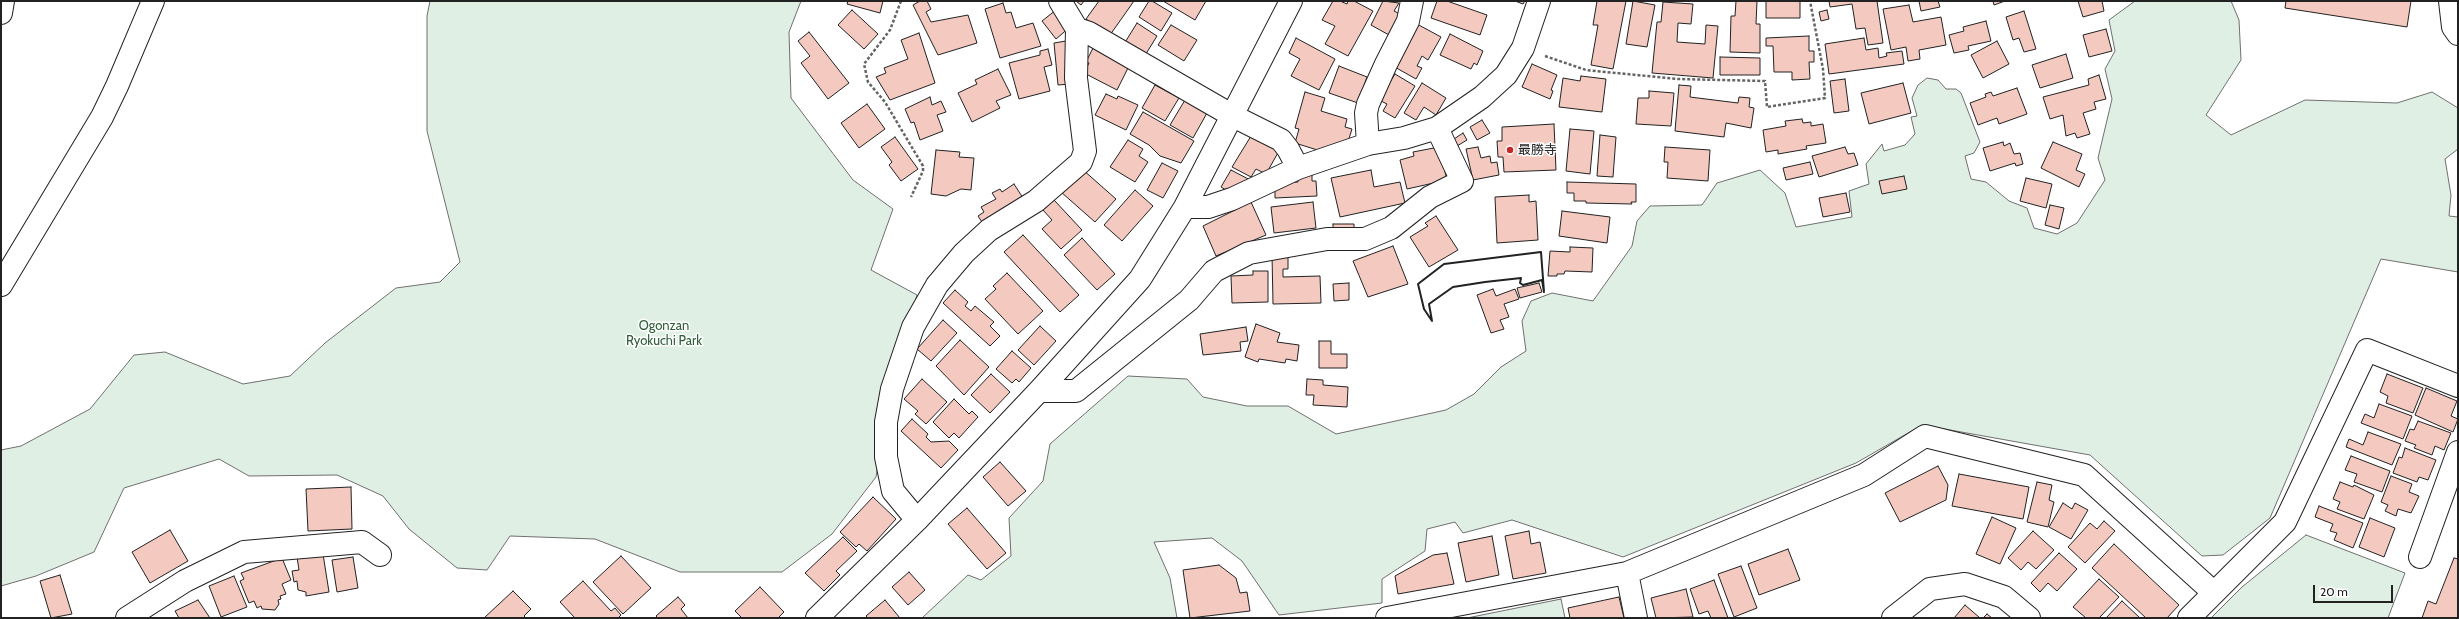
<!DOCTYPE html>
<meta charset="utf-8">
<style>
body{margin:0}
#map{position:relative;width:2459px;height:619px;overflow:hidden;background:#fff;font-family:Cabin,sans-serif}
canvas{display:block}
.frame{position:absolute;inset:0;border:2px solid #222;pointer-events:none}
.scale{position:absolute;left:2313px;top:585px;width:80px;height:18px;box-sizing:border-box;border:2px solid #222;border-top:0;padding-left:5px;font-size:12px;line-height:14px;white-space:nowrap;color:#222;-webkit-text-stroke:3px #fff;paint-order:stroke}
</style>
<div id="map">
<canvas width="2459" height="619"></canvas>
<div class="frame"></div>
<div class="scale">20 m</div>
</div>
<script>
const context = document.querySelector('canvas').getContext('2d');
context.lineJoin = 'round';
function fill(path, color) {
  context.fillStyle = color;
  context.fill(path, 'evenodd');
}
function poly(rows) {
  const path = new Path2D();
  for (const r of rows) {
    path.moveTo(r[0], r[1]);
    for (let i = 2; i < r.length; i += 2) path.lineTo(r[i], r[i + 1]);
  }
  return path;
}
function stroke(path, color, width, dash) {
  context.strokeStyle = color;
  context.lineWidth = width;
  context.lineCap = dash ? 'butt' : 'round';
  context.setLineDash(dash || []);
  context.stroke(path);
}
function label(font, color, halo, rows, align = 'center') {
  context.font = font + ' Cabin,"Noto Sans JP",sans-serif';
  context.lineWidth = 3;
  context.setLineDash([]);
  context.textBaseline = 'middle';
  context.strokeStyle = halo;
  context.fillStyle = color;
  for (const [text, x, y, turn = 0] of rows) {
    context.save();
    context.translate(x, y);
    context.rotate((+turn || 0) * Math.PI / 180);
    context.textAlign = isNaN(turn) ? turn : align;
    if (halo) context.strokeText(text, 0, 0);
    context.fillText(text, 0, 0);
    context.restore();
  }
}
const green = poly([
 [430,1,801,1,789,32,791,98,853,180,893,209,871,270,917,295,889,390,876,477,832,534,782,572,680,572,595,539,510,536,487,570,457,568,409,529,383,496,337,475,249,476,219,459,124,488,94,552,36,576,1,586,1,450,21,446,90,409,134,355,165,352,243,384,290,376,325,343,396,288,440,282,460,262,427,131,427,16,430,1],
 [2135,1,2231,1,2239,20,2241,60,2206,115,2231,135,2305,100,2397,103,2432,92,2458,108,2458,149,2445,159,2451,195,2449,216,2458,217,2458,272,2381,259,2270,518,2223,555,2202,556,2090,455,1922,425,1856,463,1623,557,1512,520,1463,533,1455,522,1427,529,1425,551,1382,579,1382,603,1279,615,1242,561,1212,538,1154,542,1170,578,1177,618,922,618,968,575,981,580,1011,556,1009,518,1043,481,1050,444,1128,376,1187,379,1203,397,1247,406,1288,406,1336,434,1446,410,1474,394,1501,367,1526,351,1522,321,1531,301,1552,293,1593,301,1632,246,1637,221,1650,206,1702,205,1717,183,1760,170,1785,193,1796,227,1852,217,1849,191,1869,184,1866,164,1882,144,1884,151,1905,145,1915,134,1911,117,1917,116,1912,98,1918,85,1927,78,1938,80,1946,89,1956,89,1961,93,1980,142,1974,153,1965,156,1971,179,1986,182,2009,201,2027,208,2034,228,2057,234,2077,223,2105,180,2098,158,2112,99,2105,69,2115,51,2109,20,2135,1],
 [2306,535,2405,573,2388,618,2211,618,2242,587,2306,535],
 [1561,599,1565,618,1467,618,1561,599]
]);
const building = poly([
 [848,1,883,1,880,13,847,4,848,1],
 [920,1,927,1,931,9,926,12,931,22,968,15,977,43,938,55,913,5,920,1],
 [1076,1,1084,1,1081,5,1076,1],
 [1099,1,1134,1,1110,35,1086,19,1099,1],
 [1149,1,1152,1,1172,13,1161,31,1139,17,1149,1],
 [1163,1,1206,1,1195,20,1163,1],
 [1333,1,1340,1,1347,4,1348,1,1354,1,1373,11,1348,56,1325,44,1335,26,1322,20,1333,1],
 [1383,1,1399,3,1394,11,1400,14,1389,35,1371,25,1383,1],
 [1437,1,1447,1,1487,15,1480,35,1431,18,1437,1],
 [1515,1,1525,1,1523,4,1515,1],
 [1597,1,1626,1,1613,69,1591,65,1598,25,1593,25,1597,1],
 [1633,1,1655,5,1647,47,1626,44,1633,1],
 [1736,1,1757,1,1756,24,1760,24,1760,53,1730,52,1731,16,1735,16,1736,1],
 [1766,1,1800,1,1800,18,1766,18,1766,1],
 [1829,1,1877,1,1883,43,1868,45,1865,28,1856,29,1852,4,1830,7,1829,1],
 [1919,1,1938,1,1940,7,1921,11,1919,1],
 [1993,1,2005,1,1994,5,1993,1],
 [2078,1,2102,1,2104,11,2083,17,2078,1],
 [2286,1,2411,1,2407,27,2285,8,2286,1],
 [1663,2,1693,4,1691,24,1678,23,1677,42,1705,44,1706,25,1718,26,1713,78,1652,73,1657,22,1661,22,1663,2],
 [1003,3,1006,13,1011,12,1016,28,1033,23,1041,46,1000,58,985,9,1003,3],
 [1909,5,1913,22,1941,17,1946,45,1919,50,1920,59,1908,61,1906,47,1891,50,1883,9,1909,5],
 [852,10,878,34,864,49,838,25,852,10],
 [1056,10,1070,27,1056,39,1042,21,1056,10],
 [1827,10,1829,19,1821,21,1819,12,1827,10],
 [2024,11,2036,49,2024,52,2019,38,2013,40,2006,17,2024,11],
 [1986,21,1991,41,1968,46,1969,50,1954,53,1949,35,1964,31,1963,27,1986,21],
 [1137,23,1157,36,1144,57,1124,44,1137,23],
 [1417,24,1441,37,1428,60,1422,56,1417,66,1422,68,1416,79,1393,66,1417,24],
 [1171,25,1197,40,1184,61,1158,45,1171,25],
 [2106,29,2112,51,2089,57,2083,35,2106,29],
 [809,32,849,83,828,99,801,63,810,56,798,41,809,32],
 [919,33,935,83,890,100,876,77,886,73,884,68,908,59,901,40,919,33],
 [1450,34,1483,51,1477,65,1474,63,1471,69,1440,55,1450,34],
 [1809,36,1809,51,1814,51,1814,62,1809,62,1810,79,1792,80,1792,72,1774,72,1773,46,1766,46,1766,38,1809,36],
 [1296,38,1335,59,1319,90,1291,76,1300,59,1289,53,1296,38],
 [1864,38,1866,50,1878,48,1879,58,1887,56,1886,53,1902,51,1904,64,1829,74,1825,44,1864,38],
 [1066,41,1070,84,1058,85,1054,43,1066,41],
 [1997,41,2009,64,1983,78,1971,55,1997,41],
 [1094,46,1130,64,1117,90,1084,73,1089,63,1086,62,1094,46],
 [1048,49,1052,65,1044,67,1050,91,1019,99,1009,63,1040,55,1040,51,1048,49],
 [2066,54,2073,78,2040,88,2032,65,2066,54],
 [1720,57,1760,58,1760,75,1720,75,1720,57],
 [1532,64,1557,75,1551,90,1553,91,1550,99,1522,87,1532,64],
 [1339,66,1367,77,1358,103,1329,93,1339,66],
 [998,69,1011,95,996,101,1000,108,972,122,958,93,977,84,975,80,998,69],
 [1395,74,1415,86,1395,118,1383,111,1387,104,1379,100,1395,74],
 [2099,75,2106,99,2094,102,2096,109,2083,113,2090,134,2077,138,2075,133,2066,136,2063,115,2050,119,2043,97,2089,85,2088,79,2099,75],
 [1581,76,1606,79,1602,112,1559,107,1563,78,1580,81,1581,76],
 [1845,79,1849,111,1834,113,1830,81,1845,79],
 [1422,83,1446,98,1436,115,1424,107,1416,120,1404,113,1422,83],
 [1903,83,1911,113,1869,124,1861,93,1903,83],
 [1155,85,1179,98,1165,121,1142,108,1155,85],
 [1679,85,1691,86,1690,97,1738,103,1739,97,1750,98,1749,107,1754,108,1751,128,1726,123,1724,137,1675,131,1679,85],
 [2017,88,2027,114,1999,124,1997,118,1978,125,1970,103,1986,97,1985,94,1991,92,1993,96,2017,88],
 [1649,91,1674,93,1671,126,1636,124,1638,98,1649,98,1649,91],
 [1305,92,1325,98,1321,111,1347,119,1345,127,1352,129,1346,148,1327,153,1295,143,1299,129,1295,128,1305,92],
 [1106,94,1117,99,1118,96,1138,105,1126,130,1095,115,1106,94],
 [930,97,932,105,941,101,946,112,937,115,943,131,920,140,914,122,911,123,905,109,930,97],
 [1185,100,1207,113,1193,138,1170,125,1185,100],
 [867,104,885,129,859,148,841,123,867,104],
 [1143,112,1194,141,1181,163,1160,156,1149,145,1130,134,1143,112],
 [1802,119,1803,123,1811,122,1811,126,1823,124,1826,143,1806,146,1807,149,1778,154,1778,150,1766,152,1763,130,1786,126,1785,121,1802,119],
 [1482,120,1490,133,1477,140,1470,127,1482,120],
 [1554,124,1556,170,1504,172,1503,157,1498,157,1497,141,1502,141,1502,127,1554,124],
 [1570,129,1594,131,1590,174,1566,171,1570,129],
 [1463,133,1467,140,1457,146,1454,139,1463,133],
 [1600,135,1616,137,1613,177,1597,176,1600,135],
 [1251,136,1279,151,1266,174,1256,169,1251,177,1232,167,1251,136],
 [895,137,918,169,901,181,889,165,892,162,881,147,895,137],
 [1128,140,1143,149,1139,156,1148,162,1135,182,1110,167,1128,140],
 [2003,142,2004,146,2010,143,2014,154,2020,153,2023,164,2016,166,2015,163,1990,171,1983,148,2003,142],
 [2053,142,2082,154,2076,170,2085,174,2079,187,2041,168,2053,142],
 [1439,147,1447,180,1407,189,1400,160,1414,156,1413,152,1439,147],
 [1478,147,1481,158,1490,156,1491,163,1497,162,1499,175,1473,180,1466,149,1478,147],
 [1665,147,1710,150,1708,181,1667,178,1668,162,1664,162,1665,147],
 [1845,147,1848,154,1854,153,1858,165,1819,177,1812,156,1845,147],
 [936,150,960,152,959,157,974,158,971,190,961,189,946,196,931,194,936,150],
 [1810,162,1813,174,1786,180,1783,168,1810,162],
 [1162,163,1178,171,1163,198,1147,190,1162,163],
 [1082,169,1116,199,1095,222,1061,192,1082,169],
 [1231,170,1254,182,1231,193,1221,187,1231,170],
 [1371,170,1374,187,1400,182,1405,203,1340,217,1331,178,1371,170],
 [1312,175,1312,181,1316,181,1317,196,1275,198,1275,183,1298,182,1298,176,1312,175],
 [1904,176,1907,189,1882,194,1879,181,1904,176],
 [2026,178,2052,184,2046,208,2020,201,2026,178],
 [1567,182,1636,184,1636,202,1631,202,1632,204,1586,203,1586,201,1574,201,1574,193,1567,193,1567,182],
 [1014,184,1023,198,1004,211,1002,209,982,222,978,216,984,212,981,207,996,199,992,193,1000,189,1002,192,1014,184],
 [1135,190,1153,206,1122,241,1104,225,1135,190],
 [1846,193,1850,212,1823,217,1819,198,1846,193],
 [1529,195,1529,202,1536,201,1538,240,1497,243,1495,197,1529,195],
 [1054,200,1082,230,1061,249,1042,229,1052,220,1043,210,1054,200],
 [1251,202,1266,235,1216,256,1203,226,1251,202],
 [1313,202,1316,228,1274,233,1271,207,1313,202],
 [2050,205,2064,208,2059,229,2045,225,2050,205],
 [1562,211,1610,217,1607,243,1559,236,1562,211],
 [1436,216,1458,250,1429,267,1410,237,1428,226,1425,223,1436,216],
 [1333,224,1354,224,1354,235,1333,235,1333,224],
 [1023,235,1079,295,1060,312,1004,252,1023,235],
 [1082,238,1115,274,1097,290,1064,255,1082,238],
 [1393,246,1408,284,1368,297,1353,261,1393,246],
 [1570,247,1593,248,1592,272,1565,271,1564,274,1557,274,1557,276,1548,276,1550,251,1570,252,1570,247],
 [1288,254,1288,269,1283,269,1283,277,1320,276,1321,303,1273,304,1272,255,1288,254],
 [1253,271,1268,271,1268,302,1232,303,1231,276,1253,275,1253,271],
 [1007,273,1043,311,1018,334,985,299,996,289,993,286,1007,273],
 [1349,283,1349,300,1334,301,1333,284,1349,283],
 [1539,283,1542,292,1520,298,1517,288,1539,283],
 [1493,289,1496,296,1515,289,1519,299,1504,304,1509,317,1500,320,1504,329,1491,333,1477,295,1493,289],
 [955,290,968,302,965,306,971,311,975,306,994,322,990,326,1000,336,990,346,943,303,955,290],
 [943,320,957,333,931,361,917,349,943,320],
 [1256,324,1280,333,1277,342,1299,345,1297,361,1286,359,1285,363,1259,359,1258,362,1245,357,1256,324],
 [1040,326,1056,341,1034,365,1018,350,1040,326],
 [1246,327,1248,341,1240,342,1241,351,1203,355,1200,334,1246,327],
 [960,340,989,367,964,395,936,366,960,340],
 [1319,341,1331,341,1331,354,1347,354,1347,368,1319,368,1319,341],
 [1012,351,1031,368,1019,382,1016,379,1012,383,996,369,1012,351],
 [991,374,1010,392,990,413,971,395,991,374],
 [2387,374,2423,388,2413,413,2386,403,2388,396,2380,392,2387,374],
 [922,379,947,402,926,424,915,414,918,411,904,399,922,379],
 [1307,379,1323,380,1323,385,1348,387,1347,407,1313,405,1314,395,1306,395,1307,379],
 [2426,388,2457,401,2451,416,2458,419,2453,432,2415,415,2426,388],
 [954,399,969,414,972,411,978,417,959,438,954,433,949,438,933,422,954,399],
 [2379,404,2412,416,2403,439,2361,423,2365,414,2374,418,2379,404],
 [912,419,928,434,926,437,931,442,949,441,958,450,941,468,901,431,912,419],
 [2418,421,2451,433,2444,450,2435,446,2432,455,2414,448,2416,445,2405,441,2410,429,2414,430,2418,421],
 [2368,432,2401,444,2392,465,2346,447,2349,439,2363,445,2368,432],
 [2405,448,2436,460,2428,480,2419,477,2417,482,2393,473,2399,457,2402,458,2405,448],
 [2351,456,2390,471,2382,492,2354,482,2357,474,2345,470,2351,456],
 [1000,462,1026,491,1008,506,983,477,1000,462],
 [1938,466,1948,485,1946,500,1900,522,1885,493,1938,466],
 [1959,474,2029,487,2023,519,1952,506,1959,474],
 [2391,476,2412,484,2409,492,2419,496,2411,513,2398,509,2396,516,2385,511,2388,505,2381,502,2391,476],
 [2037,482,2052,485,2049,500,2054,502,2048,527,2027,522,2037,482],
 [2340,482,2353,487,2354,485,2374,495,2364,519,2337,509,2340,502,2333,499,2340,482],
 [351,487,352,529,308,531,306,489,351,487],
 [873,497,896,519,867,551,859,544,856,547,840,532,873,497],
 [2063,503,2072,509,2075,503,2088,510,2071,539,2049,527,2063,503],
 [2319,506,2363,523,2353,548,2334,540,2337,533,2330,531,2333,524,2315,517,2319,506],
 [967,508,1006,553,987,569,948,524,967,508],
 [1992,517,2016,528,2000,564,1976,554,1992,517],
 [2370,518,2395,528,2384,557,2359,547,2370,518],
 [2104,521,2115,531,2085,563,2068,547,2090,523,2097,529,2104,521],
 [170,530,188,561,150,583,132,552,170,530],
 [1529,531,1531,544,1540,542,1546,573,1513,579,1505,536,1529,531],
 [2033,531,2054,550,2036,569,2028,562,2021,570,2008,558,2033,531],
 [1492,536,1499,575,1466,582,1458,543,1492,536],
 [843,537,857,551,836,571,840,575,824,591,805,573,843,537],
 [2114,544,2179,605,2167,618,2146,618,2092,568,2114,544],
 [1788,549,1800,580,1759,595,1748,564,1788,549],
 [1447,553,1454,584,1398,594,1395,576,1433,555,1447,553],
 [2059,553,2077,569,2057,591,2048,583,2040,592,2031,583,2059,553],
 [323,554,329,592,306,596,306,592,298,590,297,581,294,582,292,571,299,570,297,557,323,554],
 [621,556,651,588,623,614,593,582,621,556],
 [353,557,358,588,337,592,332,560,353,557],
 [282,558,291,580,282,584,286,594,280,596,281,599,278,600,279,604,275,610,262,609,261,606,257,608,254,601,249,603,240,581,244,579,241,573,282,558],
 [2454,558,2458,559,2458,618,2422,618,2428,601,2436,604,2454,558],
 [1219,565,1236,578,1240,593,1247,592,1250,611,1190,618,1183,570,1219,565],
 [1741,566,1757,608,1734,617,1718,574,1741,566],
 [909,572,925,590,908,605,892,587,909,572],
 [60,575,72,614,51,618,40,581,60,575],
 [234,576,247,607,221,617,209,586,234,576],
 [2099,579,2119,597,2099,618,2086,618,2073,607,2099,579],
 [1714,580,1728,618,1711,618,1708,611,1699,614,1690,589,1714,580],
 [583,581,611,611,615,608,621,615,618,618,575,618,560,602,583,581],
 [760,587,784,612,778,618,742,618,735,611,760,587],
 [1686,589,1693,617,1656,618,1651,598,1686,589],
 [513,591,531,609,524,616,526,618,484,618,513,591],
 [678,597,685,605,681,609,688,618,658,618,656,616,678,597],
 [1619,597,1624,618,1570,618,1568,608,1619,597],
 [198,600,210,618,179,618,175,611,198,600],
 [885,600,900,618,868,618,866,616,885,600],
 [2122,601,2140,618,2106,618,2122,601],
 [1965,605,1980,618,1954,618,1965,605],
 [1987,614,1992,618,1983,618,1987,614]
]);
const path = poly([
 [901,1,890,30,864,64,868,82,885,102,923,166,923,171,911,197],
 [1545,56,1586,70,1677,79,1765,81,1767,107,1825,98,1823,69,1810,1]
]);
const minor = poly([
 [2450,1,2453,27,2458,34],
 [1,13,3,1],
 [1077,29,1089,33,1233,116,1281,140,1288,149,1298,168],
 [1368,144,1366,113,1368,104,1386,64,1408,21,1412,1],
 [1185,207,1208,207,1232,199,1298,168,1368,144,1404,138,1437,128,1482,97,1506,75,1523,48,1539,1],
 [1,285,102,117,117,86,153,1],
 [1039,391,1076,391,1189,300,1214,271,1249,253,1327,239,1365,239,1391,228,1430,197,1462,181,1437,128],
 [917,520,893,491,886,457,886,422,892,389,913,327,937,285,964,253,989,230,1036,201,1081,162,1085,151,1076,78,1077,29,1060,1],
 [2420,557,2458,452],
 [1627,573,1636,618],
 [127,618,185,581,244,552,362,542,380,555],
 [817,618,917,520,1039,391,1140,279,1185,207,1291,1],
 [1387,618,1627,573,1864,475,1925,436,2084,475,2213,592],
 [1893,618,1930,589,1965,584,2004,597,2029,618],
 [2189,618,2285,522,2367,350,2458,386]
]);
const wall = poly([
 [1541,252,1544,292,1542,280,1523,285,1520,283,1521,278,1485,282,1453,287,1429,304,1432,321,1424,309,1418,284,1444,264,1541,252]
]);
const markers = [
 [1510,150,4,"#c62828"]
];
const poiNames = [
 ["最勝寺",1518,150]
];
const parkNames = [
 ["Ogonzan",664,326],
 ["Ryokuchi Park",664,341]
];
fill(green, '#e0efe3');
stroke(green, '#6f6f6f', 1);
fill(building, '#f3c9c0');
stroke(building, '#222', 1);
stroke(minor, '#222', 24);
stroke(path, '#646464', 2.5, [3, 2]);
stroke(minor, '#fff', 22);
stroke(wall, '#222', 2);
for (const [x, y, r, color] of markers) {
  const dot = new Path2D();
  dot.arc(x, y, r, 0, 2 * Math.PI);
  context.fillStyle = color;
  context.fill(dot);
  stroke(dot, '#fff', 1.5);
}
label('13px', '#222', '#fff', poiNames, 'left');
label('13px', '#2f5e38', '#fff', parkNames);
</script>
